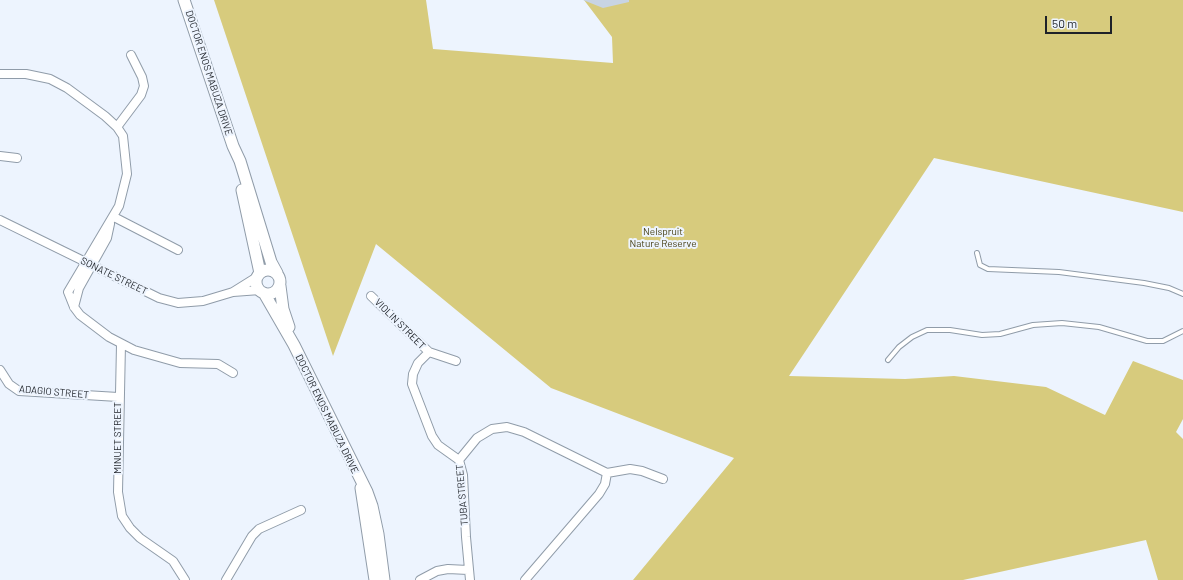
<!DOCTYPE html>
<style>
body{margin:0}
#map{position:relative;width:1183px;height:580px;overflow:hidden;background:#edf4fe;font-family:Barlow,sans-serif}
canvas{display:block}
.scale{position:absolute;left:1045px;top:16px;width:67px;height:18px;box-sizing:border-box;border:2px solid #1e2228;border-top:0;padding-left:5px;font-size:12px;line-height:14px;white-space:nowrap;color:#1e2228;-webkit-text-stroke:3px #edf4fe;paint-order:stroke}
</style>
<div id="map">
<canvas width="1183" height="580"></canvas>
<div class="scale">50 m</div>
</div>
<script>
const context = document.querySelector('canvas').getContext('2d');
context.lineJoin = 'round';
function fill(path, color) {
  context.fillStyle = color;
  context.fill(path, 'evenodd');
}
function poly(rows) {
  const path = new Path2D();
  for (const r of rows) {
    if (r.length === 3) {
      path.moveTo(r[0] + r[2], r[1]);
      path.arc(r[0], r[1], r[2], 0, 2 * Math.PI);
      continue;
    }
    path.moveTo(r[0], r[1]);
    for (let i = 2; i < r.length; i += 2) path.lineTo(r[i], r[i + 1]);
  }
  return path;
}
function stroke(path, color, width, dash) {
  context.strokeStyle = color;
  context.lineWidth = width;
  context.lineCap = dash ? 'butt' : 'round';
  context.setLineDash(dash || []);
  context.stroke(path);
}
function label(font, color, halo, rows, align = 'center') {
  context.font = font + ' Barlow,sans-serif';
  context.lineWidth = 4;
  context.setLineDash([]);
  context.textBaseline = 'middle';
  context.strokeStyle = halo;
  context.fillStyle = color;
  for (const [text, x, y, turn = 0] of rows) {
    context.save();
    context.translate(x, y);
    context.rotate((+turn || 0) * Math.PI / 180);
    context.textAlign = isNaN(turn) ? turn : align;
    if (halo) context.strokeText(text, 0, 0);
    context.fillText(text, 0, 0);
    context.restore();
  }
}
const green = poly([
 [214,0,426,0,433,49,613,63,612,37,584,0,1183,0,1183,212,934,158,789,376,905,379,954,376,1046,387,1105,415,1133,361,1183,380,1183,419,1176,432,1183,439,1183,580,1158,580,1146,540,963,580,633,580,734,458,551,388,376,244,333,356]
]);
const building = poly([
 [583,0,629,0,629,2,603,8]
]);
const lane = poly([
 [977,253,980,265,988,269,1059,272,1144,283,1169,288,1183,294],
 [888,360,899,347,912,337,927,330,950,330,982,335,1000,334,1033,325,1062,323,1099,327,1147,341,1163,341,1183,331]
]);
const street = poly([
 [0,74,26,74,50,79,67,88,105,116,117,127,123,136,127,174,119,206,68,292,74,307,80,315,109,337,134,350,180,363,218,364,233,373],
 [117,127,141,95,144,86,142,77,131,55],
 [0,156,17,158],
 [114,217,178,250],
 [0,220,159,298,178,303,203,301,233,292,257,277],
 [233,292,260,290],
 [371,296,429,352,456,361],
 [74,307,79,288,107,238,110,224],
 [121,344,118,492,122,516,130,528,140,538,173,561,185,580],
 [429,352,418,363,413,374,412,384,432,436,438,445,459,460],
 [0,370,9,384,19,391,118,397],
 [459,460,477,438,492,429,507,427,524,432,607,473,630,469,642,471,663,479],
 [459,460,463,475,466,537,470,580],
 [226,580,252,536,259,529,301,510],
 [420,580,437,571,448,569,468,570],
 [525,580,599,494,605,484,607,473]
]);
const secondary = poly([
 [184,0,233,146,240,161,271,262,277,273],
 [242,190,260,273],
 [268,282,12],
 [280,286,283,309,289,327],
 [264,293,294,345,367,492,372,506,378,534,384,580],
 [361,488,375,580]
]);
const streetNames = [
 ["DOCTOR ENOS MABUZA DRIVE",209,73,72],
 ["SONATE STREET",114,276,26],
 ["VIOLIN STREET",400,324,45],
 ["ADAGIO STREET",54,392,5],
 ["DOCTOR ENOS MABUZA DRIVE",327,414,64],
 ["MINUET STREET",118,438,-90],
 ["TUBA STREET",462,495,-95]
];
const parkNames = [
 ["Nelspruit",663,232],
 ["Nature Reserve",663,244]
];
fill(green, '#d7cb7d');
fill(building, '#c8d4e3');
stroke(lane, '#909ca9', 6);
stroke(street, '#909ca9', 10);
stroke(secondary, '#909ca9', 13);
stroke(lane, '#fff', 4);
stroke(street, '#fff', 8);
stroke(secondary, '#fff', 11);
label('10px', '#1e2228', '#edf4fe', streetNames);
label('10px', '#453e12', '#edf4fe', parkNames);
</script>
